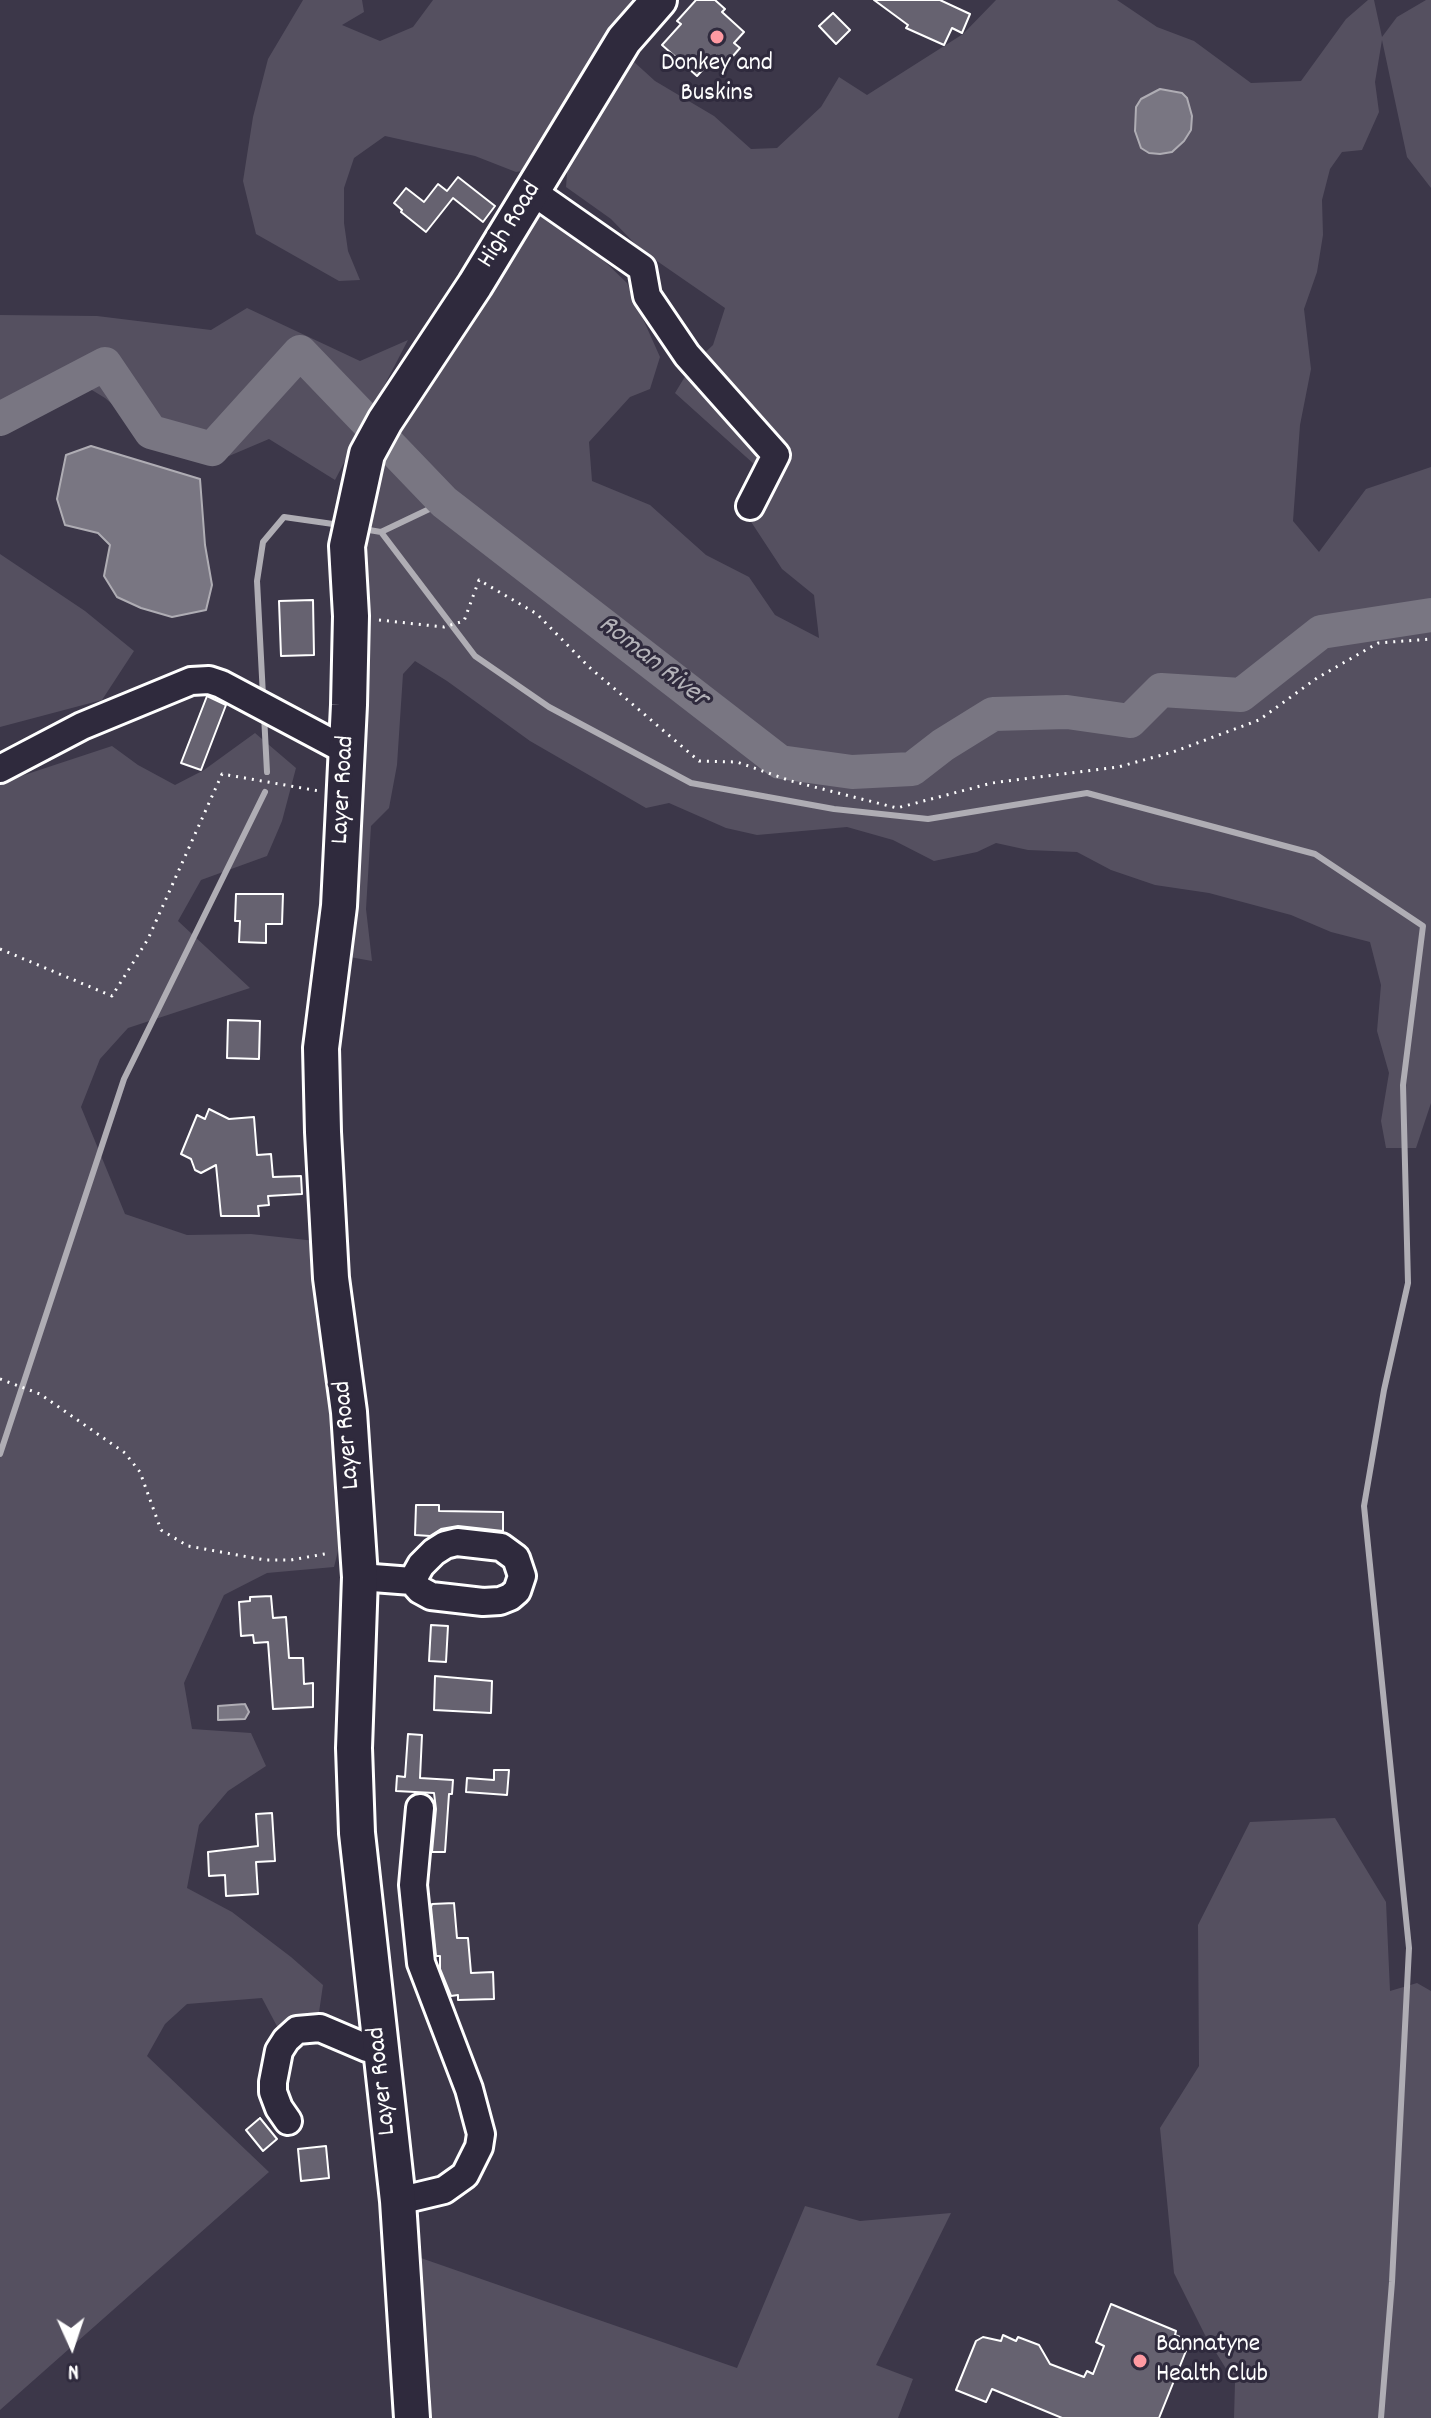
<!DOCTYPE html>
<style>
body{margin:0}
#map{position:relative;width:1431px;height:2418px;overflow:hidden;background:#3c3749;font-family:Dekko,sans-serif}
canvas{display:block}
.north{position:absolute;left:32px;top:2306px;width:80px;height:80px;-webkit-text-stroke:6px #2f2a3d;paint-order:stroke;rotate:177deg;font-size:22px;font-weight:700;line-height:32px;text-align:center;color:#fff}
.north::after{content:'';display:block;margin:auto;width:28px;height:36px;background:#fff;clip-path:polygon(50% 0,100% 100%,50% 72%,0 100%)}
</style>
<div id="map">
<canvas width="1431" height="2418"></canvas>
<div class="north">N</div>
</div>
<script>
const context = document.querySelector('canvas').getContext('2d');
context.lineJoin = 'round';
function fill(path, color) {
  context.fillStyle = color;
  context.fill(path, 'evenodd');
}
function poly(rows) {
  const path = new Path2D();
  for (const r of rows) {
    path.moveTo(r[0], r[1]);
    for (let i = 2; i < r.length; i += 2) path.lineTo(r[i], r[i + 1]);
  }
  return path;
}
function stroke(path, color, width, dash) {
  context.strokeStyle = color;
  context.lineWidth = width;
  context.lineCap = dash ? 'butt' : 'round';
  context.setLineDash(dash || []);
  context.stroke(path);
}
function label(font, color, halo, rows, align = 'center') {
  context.font = font + ' Dekko,sans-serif';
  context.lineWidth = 6;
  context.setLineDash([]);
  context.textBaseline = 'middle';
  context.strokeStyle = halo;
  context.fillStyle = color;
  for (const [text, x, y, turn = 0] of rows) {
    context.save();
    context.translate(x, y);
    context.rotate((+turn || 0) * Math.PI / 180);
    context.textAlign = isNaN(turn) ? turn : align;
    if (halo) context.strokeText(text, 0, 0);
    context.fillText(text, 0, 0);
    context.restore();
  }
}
const green = poly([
 [303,0,362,0,364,12,342,25,380,41,413,27,433,0,639,0,533,169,516,172,475,156,385,136,354,158,344,188,344,223,348,251,360,280,339,281,256,234,243,181,253,117,268,59],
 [996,0,1117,0,1157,27,1194,41,1251,83,1301,81,1346,19,1368,0,1374,0,1382,37,1397,17,1426,0,1431,0,1431,188,1407,157,1382,40,1375,82,1379,112,1362,150,1342,152,1330,169,1322,200,1323,235,1317,272,1304,309,1311,369,1300,425,1293,521,1319,552,1366,489,1431,467,1431,1103,1416,1148,1386,1148,1381,1121,1389,1073,1377,1031,1381,985,1370,942,1331,932,1291,915,1209,893,1155,885,1111,870,1077,852,1028,850,996,843,977,852,934,861,893,840,847,827,757,835,726,828,669,803,646,808,530,741,447,681,415,661,403,674,397,765,389,808,371,826,366,909,372,961,333,954,362,532,376,458,537,213,600,257,627,283,660,357,650,389,630,397,589,442,592,481,650,505,706,555,749,577,775,615,819,638,814,595,782,569,742,508,755,465,675,393,692,365,713,345,725,308,641,250,611,219,566,187,568,161,607,87,633,61,655,81,714,116,751,149,777,148,821,107,839,77,867,95,963,34],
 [247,308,360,361,408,340,335,480,269,439,229,456,140,428,105,398,64,373,33,404,0,428,0,315,97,316,211,330],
 [0,554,85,611,134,651,102,700,0,727],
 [255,733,296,768,282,821,267,856,201,880,178,921,250,988,128,1028,100,1059,81,1107,125,1214,187,1235,251,1234,316,1241,344,1463,343,1531,334,1567,267,1573,224,1595,184,1683,192,1729,251,1733,266,1766,228,1791,199,1825,187,1888,232,1912,291,1957,323,1985,316,2033,279,2030,262,1998,187,2004,165,2024,147,2056,269,2172,0,2410,0,783,112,746,138,765,175,785,204,770],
 [1335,1818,1386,1902,1390,1991,1417,1983,1431,1991,1431,2418,1234,2418,1235,2383,1205,2335,1174,2273,1160,2128,1199,2066,1198,1925,1250,1822],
 [805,2206,860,2221,951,2213,876,2365,913,2379,898,2418,427,2418,418,2257,737,2368]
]);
const water = poly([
 [1160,89,1182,93,1187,98,1192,116,1191,130,1184,141,1172,152,1160,154,1149,153,1141,148,1135,131,1136,107,1141,99,1160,89],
 [91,446,200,479,205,545,212,585,206,610,172,617,141,608,117,597,104,576,110,545,98,533,65,525,57,499,66,455,91,446],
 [245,1704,249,1712,245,1719,218,1720,218,1706,245,1704]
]);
const stream = poly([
 [363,529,381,532,444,502],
 [381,532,475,656,549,707,691,783,834,809,928,819,1087,793,1315,854,1423,926,1403,1085,1408,1283,1384,1390,1364,1506,1409,1948,1392,2282,1381,2418],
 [263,696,257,581,263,542,284,517,340,525],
 [264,715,267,772],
 [0,1454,124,1079,265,792]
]);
const river = poly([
 [0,419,105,364,151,432,212,449,300,352,444,502,780,762,852,772,912,769,943,745,993,714,1067,712,1130,721,1161,690,1241,695,1321,632,1431,615]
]);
const building = poly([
 [696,0,715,0,725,9,722,12,744,32,734,43,740,48,726,64,716,55,697,76,662,45,681,24,677,21,696,0],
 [874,0,940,0,970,14,962,33,952,28,944,45,906,28,908,25,874,0],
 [833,13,850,30,836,44,819,26,833,13],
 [458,177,495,206,483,222,453,198,426,232,401,212,402,210,394,203,406,188,424,202,438,184,447,191,458,177],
 [313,600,314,655,281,656,279,601,313,600],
 [207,696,226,705,201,770,181,763,207,696],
 [236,894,283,894,282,924,266,924,266,943,239,942,240,921,235,921,236,894],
 [228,1020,260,1021,259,1059,227,1058,228,1020],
 [209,1109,229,1119,254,1117,257,1155,271,1154,273,1177,301,1176,302,1194,268,1196,269,1205,258,1206,259,1216,221,1216,216,1165,201,1173,195,1170,191,1159,181,1154,197,1115,205,1119,209,1109],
 [416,1505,439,1505,439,1511,503,1512,503,1531,458,1526,441,1529,430,1536,415,1535,416,1505],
 [271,1596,273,1618,286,1617,289,1658,303,1658,304,1684,313,1683,313,1707,273,1709,268,1642,254,1643,253,1635,241,1636,239,1602,250,1601,250,1597,271,1596],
 [431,1625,448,1626,446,1662,429,1661,431,1625],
 [435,1676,492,1681,491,1713,434,1710,435,1676],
 [408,1734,422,1735,420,1778,453,1780,452,1794,449,1794,445,1852,432,1852,436,1809,434,1793,396,1791,397,1776,405,1777,408,1734],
 [494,1770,509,1770,507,1795,466,1792,467,1778,494,1780,494,1770],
 [272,1813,275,1861,256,1862,258,1894,226,1896,225,1875,209,1876,208,1852,258,1846,256,1814,272,1813],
 [454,1903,457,1938,468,1938,471,1973,493,1972,494,1999,458,2000,458,1995,451,1996,440,1969,440,1956,436,1956,431,1907,432,1904,454,1903],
 [260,2118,277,2139,263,2151,246,2130,260,2118],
 [326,2146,329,2178,301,2181,298,2149,326,2146],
 [1111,2304,1176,2331,1175,2335,1190,2341,1159,2418,1062,2418,992,2389,986,2402,956,2390,976,2341,983,2337,1001,2341,1003,2335,1016,2341,1018,2337,1039,2345,1050,2364,1084,2377,1087,2371,1093,2374,1104,2346,1096,2342,1111,2304]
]);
const path = poly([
 [379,620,444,627,464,621,479,580,537,614,589,667,699,761,737,762,791,781,897,808,992,783,1118,767,1173,752,1259,720,1317,678,1378,643,1431,639],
 [0,949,112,996,148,939,222,774,319,791],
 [0,1379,40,1394,125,1453,140,1472,161,1530,188,1546,265,1560,291,1560,330,1553]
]);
const minor = poly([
 [533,192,642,268,647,296,687,355,776,455,750,506],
 [0,769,82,726,191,681,209,680,221,684,347,751],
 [360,1577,412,1581,420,1590,431,1596,483,1602,500,1601,510,1597,517,1591,522,1576,516,1558,501,1547,457,1542,445,1545,434,1552,421,1565,412,1581],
 [288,2121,279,2108,273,2092,273,2082,279,2051,286,2040,297,2030,320,2028,367,2048,380,2048],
 [398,2201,444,2190,465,2175,479,2147,481,2134,469,2089,421,1963,413,1885,420,1808]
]);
const major = poly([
 [412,2418,398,2201,357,1833,354,1748,360,1577,349,1412,331,1278,323,1132,321,1048,339,906,349,705,351,616,347,546,367,454,385,421,475,285,624,40,659,0]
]);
const markers = [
 [717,37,8,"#ff9aa2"],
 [1140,2361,8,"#ff9aa2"]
];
const poiNames = [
 ["Donkey and",717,65],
 ["Buskins",717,95],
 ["Bannatyne",1156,2346,"left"],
 ["Health Club",1156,2376,"left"]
];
const streetNames = [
 ["High Road",511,226,-58],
 ["Layer Road",345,790,-87],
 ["Layer Road",349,1435,-95],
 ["Layer Road",384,2081,-96]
];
const waterNames = [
 ["Roman River",652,663,38]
];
fill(green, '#555060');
fill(water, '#797682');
stroke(water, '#afadb4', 2);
stroke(stream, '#afadb4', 6);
stroke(river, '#797682', 34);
fill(building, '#666270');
stroke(building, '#fff', 2);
stroke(minor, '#fff', 32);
stroke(major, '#fff', 40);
stroke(path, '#fff', 3, [2, 6]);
stroke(minor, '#2f2a3d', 26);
stroke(major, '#2f2a3d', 34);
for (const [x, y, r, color] of markers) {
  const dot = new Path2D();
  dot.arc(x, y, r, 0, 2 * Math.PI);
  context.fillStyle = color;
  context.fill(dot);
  stroke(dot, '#2f2a3d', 3);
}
label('26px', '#fff', '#2f2a3d', poiNames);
label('26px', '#fff', '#2f2a3d', streetNames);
label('italic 28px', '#b5b4ba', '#2f2a3d', waterNames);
</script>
